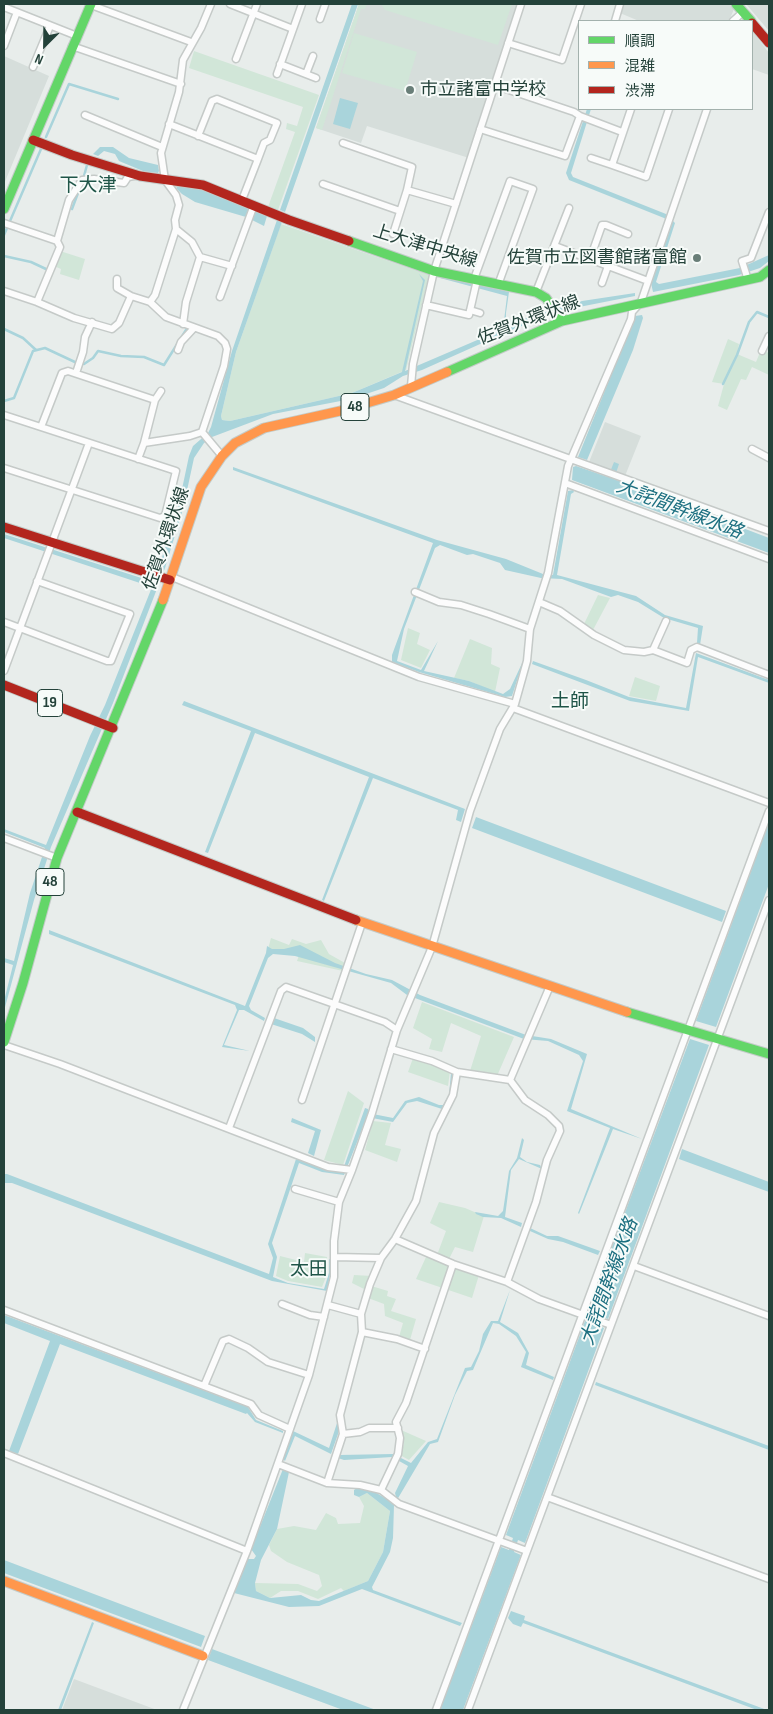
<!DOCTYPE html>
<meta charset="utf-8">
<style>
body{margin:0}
#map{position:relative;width:773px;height:1714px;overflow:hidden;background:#e8edeb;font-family:"Sofia Sans Condensed","Noto Sans JP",sans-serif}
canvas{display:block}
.frame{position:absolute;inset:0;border:5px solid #24423a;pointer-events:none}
.legend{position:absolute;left:578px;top:20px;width:175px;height:90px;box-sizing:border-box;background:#f7fbf9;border:1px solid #a3b1ad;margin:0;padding:6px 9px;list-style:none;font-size:15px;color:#24423a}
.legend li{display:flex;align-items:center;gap:10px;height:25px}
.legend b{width:25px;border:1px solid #a3b1ad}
.north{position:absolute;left:20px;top:20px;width:50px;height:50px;-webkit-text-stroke:4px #f7fbf9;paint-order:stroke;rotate:203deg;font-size:14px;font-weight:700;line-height:20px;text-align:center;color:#24423a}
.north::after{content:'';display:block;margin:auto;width:18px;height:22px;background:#24423a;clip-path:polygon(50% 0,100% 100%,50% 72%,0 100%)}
</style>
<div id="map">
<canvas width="773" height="1714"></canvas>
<div class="frame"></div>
<ul class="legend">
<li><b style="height:6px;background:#63d668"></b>順調</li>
<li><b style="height:6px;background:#ff974d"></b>混雑</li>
<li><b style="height:6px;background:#b3261e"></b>渋滞</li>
</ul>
<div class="north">N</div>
</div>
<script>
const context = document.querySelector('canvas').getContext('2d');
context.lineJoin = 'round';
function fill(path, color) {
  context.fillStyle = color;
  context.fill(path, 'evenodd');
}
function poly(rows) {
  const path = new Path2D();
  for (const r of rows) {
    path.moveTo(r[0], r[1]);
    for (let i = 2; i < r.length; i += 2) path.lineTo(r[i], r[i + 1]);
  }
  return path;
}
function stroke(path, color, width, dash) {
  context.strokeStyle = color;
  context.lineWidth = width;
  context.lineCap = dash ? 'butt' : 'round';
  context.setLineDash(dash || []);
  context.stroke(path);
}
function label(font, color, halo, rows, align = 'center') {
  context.font = font + ' "Sofia Sans Condensed","Noto Sans JP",sans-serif';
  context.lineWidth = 4;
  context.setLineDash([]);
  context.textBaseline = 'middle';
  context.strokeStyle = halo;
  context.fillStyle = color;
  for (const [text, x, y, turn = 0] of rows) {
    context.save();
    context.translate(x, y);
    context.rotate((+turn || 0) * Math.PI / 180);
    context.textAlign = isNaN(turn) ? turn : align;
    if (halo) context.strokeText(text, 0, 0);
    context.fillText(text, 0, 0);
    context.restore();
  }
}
const built = poly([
 [359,4,518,4,469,158,367,126,361,143,316,128],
 [622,4,729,4,734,9,729,21,639,21,620,13],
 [746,4,769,4,769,31],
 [752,31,769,53,769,75,752,69],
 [4,56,49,76,4,184],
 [605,422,641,436,625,476,589,462],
 [74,1679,157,1710,62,1710]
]);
const green = poly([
 [359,4,367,4,365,9,361,9,322,130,316,128],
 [381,4,512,4,498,45,385,10],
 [354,33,417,52,405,91,342,73],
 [194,51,319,95,278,210,268,207,295,132,286,129,287,123,297,126,303,107,189,68],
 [281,224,429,275,406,370,352,393,230,421,222,420,221,416,236,352],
 [60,251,85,259,79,280,60,274,61,269,54,266],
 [728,339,739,344,737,354,756,362,761,350,769,353,769,375,752,367,746,380,741,379,727,410,718,406,724,384,712,382],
 [598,595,610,598,593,630,584,624],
 [408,628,420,633,417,644,430,650,421,668,401,660],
 [470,639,492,648,491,664,500,668,495,692,469,681,454,678],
 [635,677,660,686,656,701,629,696],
 [271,938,289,945,292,939,306,944,321,940,329,954,345,963,343,971,297,961,299,955,268,949],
 [422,1002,514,1037,497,1076,470,1071,481,1036,451,1023,442,1052,429,1049,432,1039,413,1028],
 [413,1058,450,1071,448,1086,408,1072],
 [348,1091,364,1103,343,1165,324,1160],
 [373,1121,391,1123,385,1145,401,1149,397,1162,365,1150],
 [439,1202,465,1208,484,1216,473,1252,455,1247,449,1259,437,1255,446,1231,430,1223],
 [305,1253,327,1257,328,1272,322,1287,288,1281,276,1276,280,1256,304,1262],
 [426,1257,479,1275,472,1298,416,1279],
 [354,1275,372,1276,368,1285,388,1291,387,1296,396,1299,391,1311,416,1319,410,1340,399,1337,403,1323,385,1316,384,1304,368,1298,368,1291,352,1283],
 [401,1430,426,1441,409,1460,400,1455,404,1444],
 [367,1493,390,1511,383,1552,368,1581,344,1591,341,1588,318,1599,298,1591,281,1591,270,1598,256,1591,255,1583,298,1584,317,1591,322,1586,319,1575,287,1562,271,1551,269,1545,277,1529,294,1526,316,1530,326,1513,336,1518,338,1524,360,1523,364,1506,359,1497]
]);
const water = poly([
 [352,4,358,4,285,212,280,210],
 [340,98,358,103,350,129,333,124],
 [587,109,591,109,571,173,573,177,666,214,675,223,656,282,659,284,740,268,769,255,769,261,760,268,739,275,653,292,651,283,672,224,664,218,569,180,566,173],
 [100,147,113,147,129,158,158,165,159,171,158,173,143,171,119,161,115,154,104,151,98,156,93,154],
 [179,185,204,189,267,216,264,226,246,217,195,202,182,194,176,188],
 [277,220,282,222,236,352,221,416,222,420,230,421,352,393,402,372,423,281,419,274,425,280,405,371,503,329,507,296,440,278,440,276,509,292,506,313,506,319,510,323,582,301,635,293,635,296,579,307,516,328,422,370,403,376,384,388,351,399,273,414,212,437,204,443,194,458,183,509,165,568,113,703,51,847,34,900,4,1011,4,1001,13,965,4,962,4,958,14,961,30,893,45,848,4,832,4,829,46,845,90,736,105,705,152,587,4,538,4,534,154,582,178,508,189,456,193,446,208,433,211,427,232,351],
 [642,315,643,318,633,350,587,460,578,457,635,316],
 [614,462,619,464,614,479,769,538,769,553,572,480,573,467,576,466,608,477],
 [233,467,437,540,506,559,543,574,553,575,568,491,573,490,574,492,571,494,557,575,636,596,665,615,703,626,700,645,697,643,698,628,664,618,638,602,618,595,611,597,562,579,541,578,505,570,500,563,473,554,467,555,440,545,435,548,404,629,397,661,421,670,438,641,424,671,469,681,503,694,510,689,524,659,512,696,505,697,419,672,392,662,392,655,433,543,233,470],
 [696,653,769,680,769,683,698,657,689,711,630,701,532,664,533,661,586,680,629,697,686,708],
 [184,701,465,809,461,822,456,820,458,810,373,778,324,901,322,900,369,777,255,733,208,853,205,852,251,731,182,705],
 [476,817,726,911,722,922,472,828],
 [769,822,769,884,716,1027,696,1021],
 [49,930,245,1006,266,953,267,946,272,949,284,949,300,945,335,963,366,974,392,980,420,995,526,1035,551,1039,587,1054,571,1109,642,1139,613,1129,579,1214,578,1213,610,1128,567,1111,583,1061,579,1055,548,1041,524,1039,407,995,391,983,295,956,273,954,268,958,249,1006,251,1010,265,1018,264,1021,244,1010,239,1010,224,1045,250,1051,222,1047,237,1010,235,1005,49,934],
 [274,1018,303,1028,315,1037,315,1042,302,1034,271,1024],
 [690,1039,709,1045,608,1319,600,1316,597,1325,604,1328,525,1543,518,1540,514,1552,521,1555,463,1710,440,1710,501,1547,509,1550,513,1538,506,1535,585,1321,593,1323,596,1314,588,1311],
 [451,1073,454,1073,450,1096,442,1109,417,1101,407,1103,393,1122,367,1117,344,1175,322,1172,299,1163,272,1243,277,1257,273,1277,288,1283,324,1289,329,1273,329,1259,331,1260,330,1275,327,1291,272,1281,12,1183,4,1183,4,1174,7,1174,269,1274,273,1258,268,1244,296,1159,323,1169,342,1172,365,1108,368,1109,368,1113,393,1118,405,1101,419,1097,439,1105,443,1105,449,1095],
 [292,1118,321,1130,314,1156,308,1153,315,1131,291,1122],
 [522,1138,524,1140,520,1157,527,1162,540,1165,542,1169,519,1159,511,1170,505,1217,522,1223,521,1227,501,1218,483,1217,476,1214,475,1212,498,1216,503,1211,509,1171,517,1158],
 [682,1149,769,1182,769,1192,679,1159],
 [530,1228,547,1236,558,1236,600,1251,598,1255,563,1242,548,1239,530,1231],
 [510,1290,500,1322,518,1333,529,1353,526,1365,554,1377,553,1380,521,1367,526,1352,516,1336,499,1324,493,1323,473,1370,467,1371,455,1395,438,1442,430,1444,394,1505,393,1538,390,1552,372,1587,373,1590,462,1623,460,1626,362,1589,319,1606,289,1607,234,1593,247,1559,254,1559,256,1556,251,1549,283,1469,289,1472,277,1529,261,1560,255,1583,256,1591,270,1598,301,1595,311,1600,319,1601,368,1581,383,1552,390,1511,367,1493,359,1497,354,1495,354,1490,357,1488,373,1491,392,1502,396,1497,395,1493,408,1466,392,1457,344,1460,338,1458,339,1455,393,1454,411,1463,428,1442,437,1439,465,1368,471,1367,479,1351,483,1334,491,1321,498,1321],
 [4,1315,248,1407,256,1420,283,1431,283,1433,255,1422,247,1413,246,1414,60,1344,18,1454,9,1451,50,1341,4,1323],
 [596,1382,769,1446,769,1450,595,1385],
 [337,1423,339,1423,338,1434,331,1454,295,1436,285,1461,283,1459,293,1431,329,1448],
 [4,1560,205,1636,201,1647,4,1573],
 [511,1611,525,1616,524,1620,767,1710,757,1710,523,1623,521,1627,513,1624,508,1618],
 [92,1622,94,1623,61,1710,58,1710],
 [212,1649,376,1710,343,1710,208,1660]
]);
const stream = poly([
 [46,137,69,84,118,99],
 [84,176,87,165],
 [72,209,78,193],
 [4,235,41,149],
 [4,256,31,262,46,269],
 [4,329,23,338,36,350],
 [84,364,93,358,98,351,121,356,144,357,164,365,186,330],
 [723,384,737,355,749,322,757,312,769,317],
 [4,401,14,398,33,351,45,348,77,363]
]);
const street = poly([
 [230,4,293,29],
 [91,5,191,42],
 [4,7,77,36],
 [320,19,325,5],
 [615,21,620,4],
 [733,21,743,12],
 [508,43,562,60,581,4],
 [4,46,17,12],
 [72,46,181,84],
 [236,59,257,4],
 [280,64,316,78],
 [33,67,50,26],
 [277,74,302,4],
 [306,74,313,56],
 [494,85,574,112,580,116,622,132],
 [631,109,612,165,646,177,669,109],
 [85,115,162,147],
 [169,124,258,159,242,200],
 [480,129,565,156,580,116],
 [198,136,212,101,217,99,277,123,270,140,264,143,258,159],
 [343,143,412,167,407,190,456,204],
 [591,158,612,165],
 [323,184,400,211],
 [4,223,57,241,69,200,82,180,94,179,124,183,128,177,134,176],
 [393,234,407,190],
 [555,246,648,281],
 [200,257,232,266],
 [590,259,602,225,606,225,628,234],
 [117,279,117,288,131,296],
 [474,279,510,181,533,189,498,285],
 [748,280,742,261,751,258,769,212],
 [602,283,608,266],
 [4,291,37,302,74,318,112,329,119,323,131,296,150,302,166,317,218,336,225,343,227,349,224,366,202,432,190,436,144,443,138,459],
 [536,292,569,208],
 [220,297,254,205],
 [37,302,60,247,57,241],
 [150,302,155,295,176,229],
 [426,305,469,315,477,280],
 [470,310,480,313],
 [183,324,186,302,200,257,192,242,176,229,175,220,179,205,176,195,165,180,161,153,179,92,183,60,201,28,211,4],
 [178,350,181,342,194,328],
 [762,351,769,336],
 [76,373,83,352,85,337,92,322],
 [411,386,413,364,434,271,521,4],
 [394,395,769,531],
 [155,400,161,391],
 [4,415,176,471,165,516,160,518,4,468],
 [41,427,62,373,68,371,155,400,144,443],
 [202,432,222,456],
 [752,449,769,458],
 [565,483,769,559],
 [172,577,419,677,515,704],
 [415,592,439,602,461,605,489,614,530,629],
 [539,602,560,611,594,635,624,650,644,652,653,650,687,663,691,650,697,647,769,675],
 [4,622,107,661,111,661,130,614,37,581],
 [653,650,666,621],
 [4,671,89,443],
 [513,708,769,803],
 [4,838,57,858],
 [4,1045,60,1064,328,1167,352,1170],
 [391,1049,432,1061,457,1072,510,1080,525,1100,548,1115,559,1126,560,1131,547,1160,536,1202,507,1282],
 [510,1080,550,986],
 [302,1100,362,923],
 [229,1128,281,991,286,987,385,1022,397,1030],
 [295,1189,339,1202],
 [395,1239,453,1264,507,1282,539,1299,611,1325,769,900],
 [335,1257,381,1258,395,1239,416,1201,434,1133,453,1095,457,1072],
 [634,1266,769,1316],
 [282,1304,310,1315,324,1317],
 [328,1305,361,1314],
 [4,1310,251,1404,259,1415,290,1429],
 [362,1332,397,1339,425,1349],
 [204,1386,223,1341,229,1339,248,1348,268,1362,309,1375],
 [343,1434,360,1432,369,1428,398,1428],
 [4,1453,247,1551],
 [278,1464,327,1483,360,1485,381,1490,399,1504,527,1551,611,1325],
 [327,1483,343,1434,340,1415,362,1332,361,1314,370,1284,381,1258],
 [381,1490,398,1454,400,1438,396,1422,406,1403,453,1264],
 [547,1497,769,1579],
 [183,1710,247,1551,309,1375,334,1277,334,1241,339,1202,352,1170,372,1113,397,1030,432,947,470,811,500,729,515,704,527,661,530,629,548,573,568,466,631,319,632,312,641,302,707,109],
 [436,1710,769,811],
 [468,1710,527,1551]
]);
const fast = poly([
 [736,4,751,21],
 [4,209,91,4],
 [349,241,434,271,536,292,546,298,562,321],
 [447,372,562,321,760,277,769,270],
 [627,1012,769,1054],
 [4,1042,23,983,57,858,163,600]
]);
const slow = poly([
 [163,600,201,487,222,456,235,443,264,428,340,411,394,395,447,372],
 [356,920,627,1012],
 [4,1581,203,1656]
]);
const jam = poly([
 [752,23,769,43],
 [33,140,72,155,140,176,203,185,289,220,349,241],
 [4,527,170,580],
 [4,685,113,728],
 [77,812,356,920]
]);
const markers = [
 [410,90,5,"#697e78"],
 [697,258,5,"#697e78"]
];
const shields = [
 [355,407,28],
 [50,703,25],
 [50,882,28]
];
const shieldNames = [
 ["48",355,407],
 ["19",50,703],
 ["48",50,882]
];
const poiNames = [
 ["市立諸富中学校",420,90],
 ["佐賀市立図書館諸富館",687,258,"right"]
];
const streetNames = [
 ["上大津中央線",425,247,17],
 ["佐賀外環状線",529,321,-21],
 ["佐賀外環状線",167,539,-71]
];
const neighbourhoodNames = [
 ["下大津",88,186],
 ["土師",570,702],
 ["太田",309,1270]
];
const waterNames = [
 ["大詫間幹線水路",679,510,21],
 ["大詫間幹線水路",610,1282,-70]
];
fill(built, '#d6dedb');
fill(green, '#d1e6d8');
fill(water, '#a9d4db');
stroke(stream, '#a9d4db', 2.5);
stroke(street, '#c5cac8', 9);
stroke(fast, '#c3cbc8', 11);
stroke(slow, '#c3cbc8', 11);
stroke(jam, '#c3cbc8', 11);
stroke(street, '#fcfcfc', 6);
stroke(fast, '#63d668', 9);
stroke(slow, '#ff974d', 9);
stroke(jam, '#b3261e', 9);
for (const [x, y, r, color] of markers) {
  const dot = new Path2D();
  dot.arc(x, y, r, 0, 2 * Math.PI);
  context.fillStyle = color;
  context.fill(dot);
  stroke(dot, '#f7fbf9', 2);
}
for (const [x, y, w] of shields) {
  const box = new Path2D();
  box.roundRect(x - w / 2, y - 13.5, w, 27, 4);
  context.fillStyle = '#f7fbf9';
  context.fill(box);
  stroke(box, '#24423a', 1);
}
label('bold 16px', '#24423a', null, shieldNames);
label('18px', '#24423a', '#f7fbf9', poiNames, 'left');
label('18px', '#24423a', '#f7fbf9', streetNames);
label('19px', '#1f5548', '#f7fbf9', neighbourhoodNames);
label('italic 19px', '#1c6f80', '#f7fbf9', waterNames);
</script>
